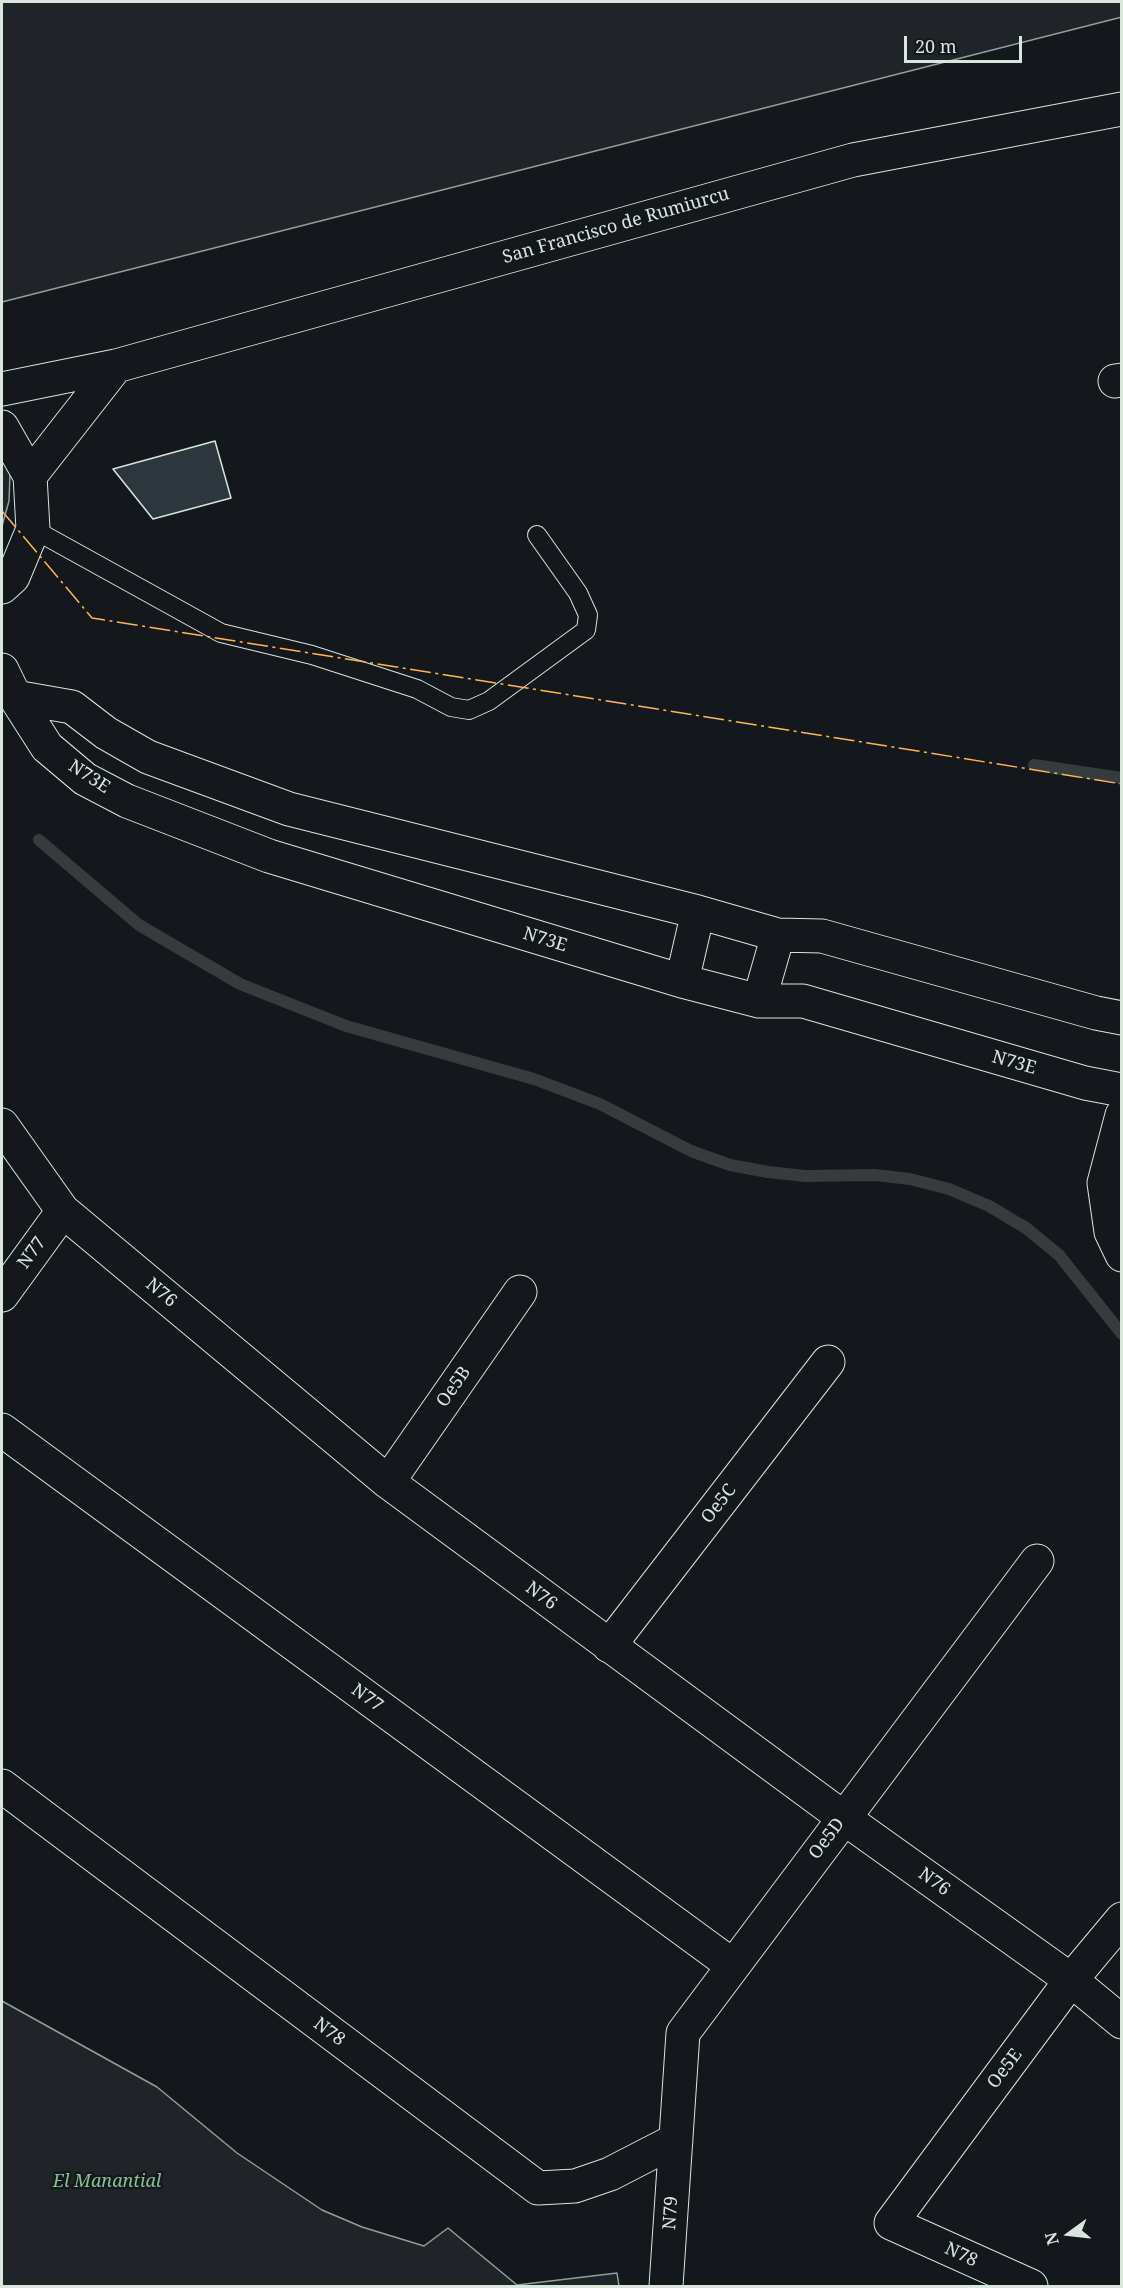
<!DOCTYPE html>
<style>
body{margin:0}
#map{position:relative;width:1123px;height:2288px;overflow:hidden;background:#14181c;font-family:"Noto Serif",serif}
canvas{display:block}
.frame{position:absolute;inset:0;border:3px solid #d8e6dc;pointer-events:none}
.north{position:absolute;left:1039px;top:2204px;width:60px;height:60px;-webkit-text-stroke:4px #14181c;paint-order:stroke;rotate:255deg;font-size:16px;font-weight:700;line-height:24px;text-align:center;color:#d8e6dc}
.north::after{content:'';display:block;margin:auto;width:21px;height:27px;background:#d8e6dc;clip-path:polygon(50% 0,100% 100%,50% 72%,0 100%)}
.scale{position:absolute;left:904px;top:36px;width:118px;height:27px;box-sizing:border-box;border:3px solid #d8e6dc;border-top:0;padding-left:8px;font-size:18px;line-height:21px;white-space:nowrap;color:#d8e6dc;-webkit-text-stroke:4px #14181c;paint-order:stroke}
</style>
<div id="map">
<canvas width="1123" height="2288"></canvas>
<div class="frame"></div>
<div class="north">N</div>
<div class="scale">20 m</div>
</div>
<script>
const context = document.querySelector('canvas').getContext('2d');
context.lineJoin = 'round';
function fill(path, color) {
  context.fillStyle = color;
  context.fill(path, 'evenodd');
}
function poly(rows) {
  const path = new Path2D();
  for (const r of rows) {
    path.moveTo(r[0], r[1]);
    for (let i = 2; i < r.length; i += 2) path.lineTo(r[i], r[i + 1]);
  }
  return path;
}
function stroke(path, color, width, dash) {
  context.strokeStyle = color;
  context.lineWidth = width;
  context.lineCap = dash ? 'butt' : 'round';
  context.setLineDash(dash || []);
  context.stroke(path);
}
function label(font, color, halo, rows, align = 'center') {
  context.font = font + ' "Noto Serif",serif';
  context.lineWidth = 4.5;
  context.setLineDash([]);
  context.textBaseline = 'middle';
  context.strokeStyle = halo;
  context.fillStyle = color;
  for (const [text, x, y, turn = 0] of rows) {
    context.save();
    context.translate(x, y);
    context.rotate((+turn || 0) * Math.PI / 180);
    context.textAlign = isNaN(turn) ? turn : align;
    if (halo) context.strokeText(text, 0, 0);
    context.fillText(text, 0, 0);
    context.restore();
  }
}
const green = poly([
 [2,2,1121,2,1122,17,2,302,2,2],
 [2,457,10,474,9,501,2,526,2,457],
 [2,2001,157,2087,237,2153,322,2210,362,2227,424,2246,448,2228,517,2285,617,2273,619,2286,2,2286,2,2001]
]);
const stream = poly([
 [1034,765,1122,778],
 [39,840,139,925,240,984,346,1026,534,1079,600,1104,691,1151,730,1165,768,1172,805,1176,875,1175,910,1179,949,1189,989,1206,1026,1228,1059,1255,1122,1334]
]);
const building = poly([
 [215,441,231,498,153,519,113,469,215,441]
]);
const service = poly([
 [33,529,221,633,312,655,417,689,451,707,469,710,489,701,586,630,588,615,578,593,537,535]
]);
const minor = poly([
 [1115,381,1122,380],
 [2,670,15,697,47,747,85,779,127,801,269,856,682,981,759,1001,803,1001,1085,1083,1122,1090],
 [15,697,72,707,106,733,148,757,289,809,698,912,778,935,822,936,1096,1013,1122,1018],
 [682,981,698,912],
 [759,1001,778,935],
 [1122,1115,1104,1183,1111,1232,1122,1255],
 [2,1125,63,1211,388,1482,844,1818,1071,1980,1122,2022],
 [2,1295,63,1211],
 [2,1430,732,1965],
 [388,1482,520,1292],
 [609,1646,828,1362],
 [2,1786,538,2188,575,2186,610,2174,676,2140],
 [666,2286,683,2033,1037,1561],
 [1031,2286,891,2223,1071,1980,1122,1919]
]);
const secondary = poly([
 [2,389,116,366,853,160,1122,109],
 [2,427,30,476,33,529,13,577,2,587],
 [30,476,116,366]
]);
const power = poly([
 [2,511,92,618,1122,784]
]);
const streetNames = [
 ["San Francisco de Rumiurcu",616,226,-16],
 ["N73E",89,777,33],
 ["N73E",545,940,17],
 ["N73E",1014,1063,16],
 ["N77",32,1253,-54],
 ["N76",161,1293,40],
 ["Oe5B",454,1387,-55],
 ["Oe5C",719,1504,-52],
 ["N76",541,1596,37],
 ["N77",367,1698,36],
 ["Oe5D",827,1839,-53],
 ["N76",934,1882,36],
 ["N78",329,2032,37],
 ["Oe5E",1005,2069,-53],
 ["N79",671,2213,-86],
 ["N78",961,2255,25]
];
const parkNames = [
 ["El Manantial",107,2182]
];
fill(green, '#202428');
stroke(green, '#939e99', 1.5);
stroke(stream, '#363b3e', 12);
fill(building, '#2c363c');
stroke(building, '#d8e6dc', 1.5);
stroke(service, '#d8e6dc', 20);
stroke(minor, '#d8e6dc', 35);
stroke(secondary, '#d8e6dc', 35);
stroke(service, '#14181c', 18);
stroke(minor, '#14181c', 33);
stroke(secondary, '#14181c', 33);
stroke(power, '#ffb74d', 1.5, [21, 4.5, 3, 4.5]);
label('18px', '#d8e6dc', '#14181c', streetNames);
label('italic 18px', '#8ac095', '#14181c', parkNames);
</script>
